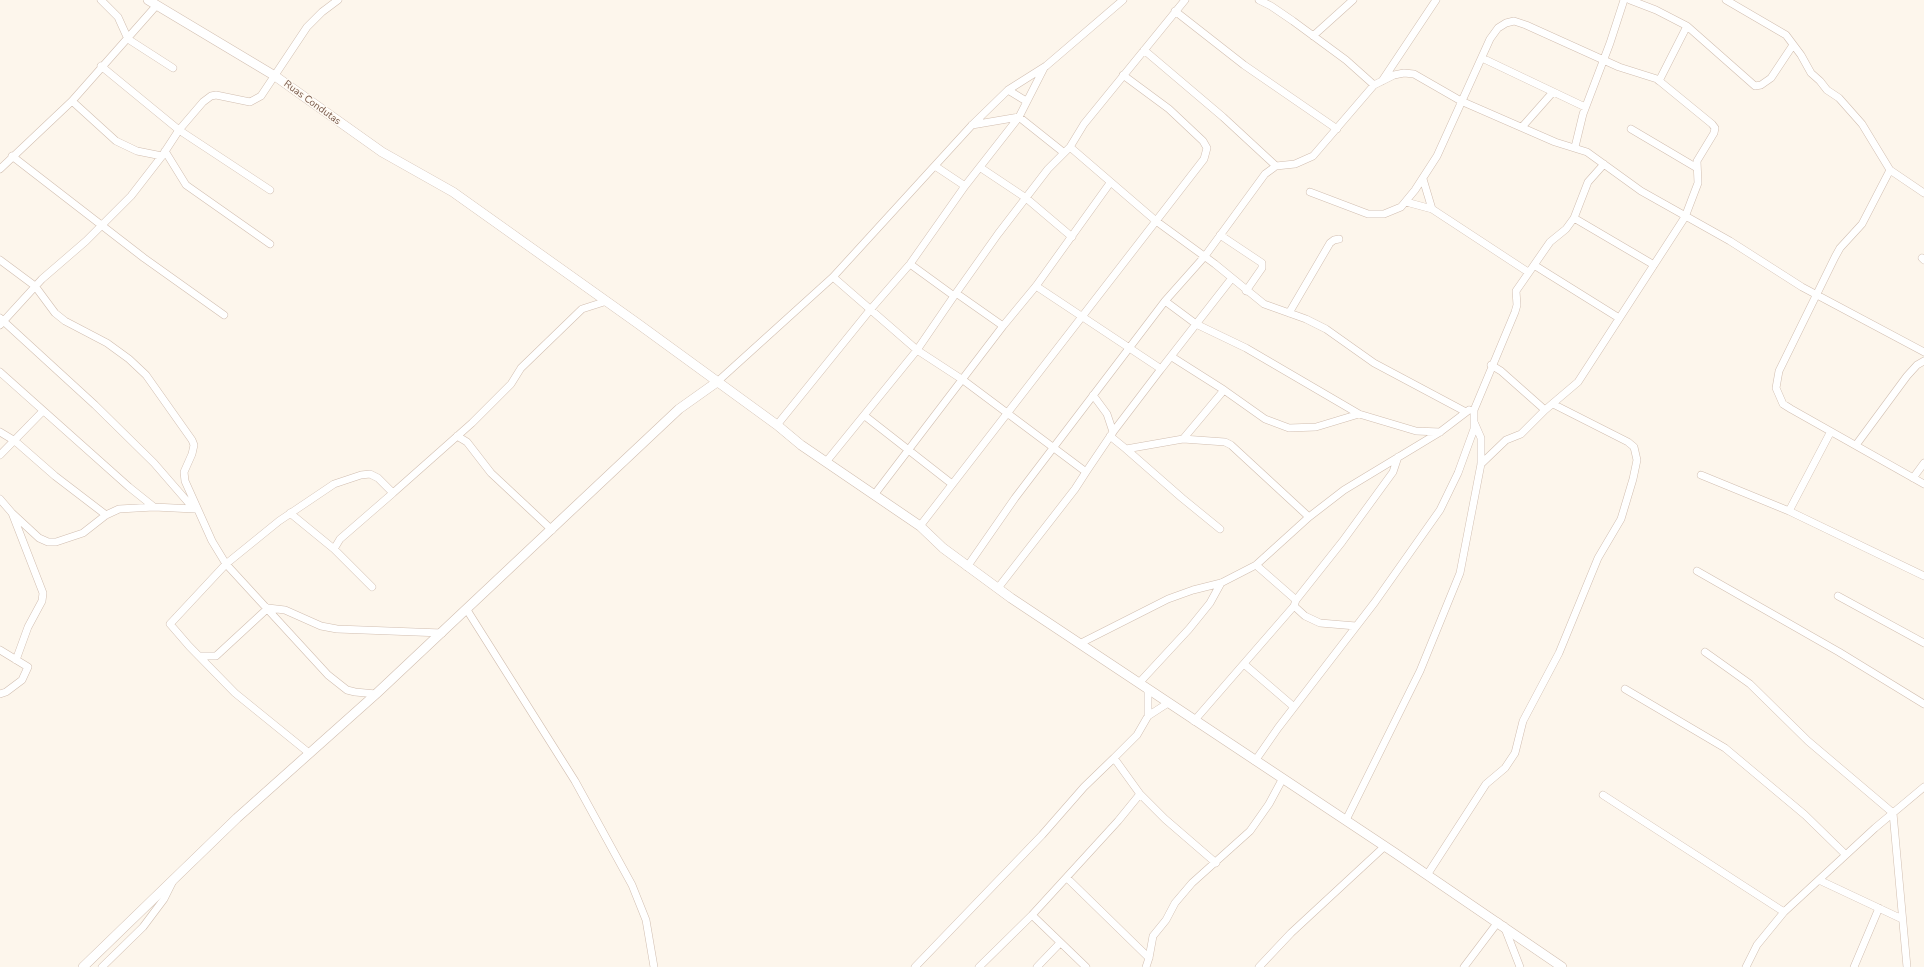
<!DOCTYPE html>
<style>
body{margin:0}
canvas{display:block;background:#fdf6ec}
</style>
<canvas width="1924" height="967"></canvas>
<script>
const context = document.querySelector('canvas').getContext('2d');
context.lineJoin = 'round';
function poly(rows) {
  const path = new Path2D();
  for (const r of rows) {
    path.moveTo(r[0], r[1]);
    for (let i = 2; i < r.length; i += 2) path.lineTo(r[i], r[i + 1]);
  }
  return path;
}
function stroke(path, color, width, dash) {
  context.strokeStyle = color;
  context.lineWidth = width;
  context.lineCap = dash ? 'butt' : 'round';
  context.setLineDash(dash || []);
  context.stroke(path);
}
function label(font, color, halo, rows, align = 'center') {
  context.font = font + ' "Nunito Sans",sans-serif';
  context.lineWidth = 3;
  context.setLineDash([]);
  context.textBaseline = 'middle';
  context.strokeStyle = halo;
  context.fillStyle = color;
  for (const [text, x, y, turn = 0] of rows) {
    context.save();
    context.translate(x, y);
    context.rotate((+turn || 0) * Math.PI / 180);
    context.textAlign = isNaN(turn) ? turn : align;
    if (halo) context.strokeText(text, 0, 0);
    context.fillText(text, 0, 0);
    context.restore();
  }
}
const minor = poly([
 [101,0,118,17,128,39,173,68],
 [1259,0,1271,6,1293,21,1346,60,1374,85],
 [1630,0,1656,10,1687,26],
 [1726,0,1786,35,1801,55,1811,73,1820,81,1827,90,1839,98,1862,124,1890,170,1924,193],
 [1175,11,1244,65,1337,129],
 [1313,36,1353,0],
 [1144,50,1223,117,1276,166],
 [1482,58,1585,107],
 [101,66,179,130,270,190],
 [1382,81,1436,0],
 [1659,81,1687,26,1755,86,1761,85,1771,78,1793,45],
 [1008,90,1026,101],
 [72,101,116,141,137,151,162,156],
 [972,125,1019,117,1063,152],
 [1522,127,1553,92],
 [1631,129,1697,168],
 [1070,147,1156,221,1215,264,1264,304,1306,319,1326,329,1374,363,1466,412],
 [1575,147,1583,114,1610,43,1624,0],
 [165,151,186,185,270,244],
 [12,156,144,258,224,315],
 [935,166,965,186],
 [981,168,1026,198,1072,237],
 [0,169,72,101,156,6],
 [1890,170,1862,224,1840,248,1835,257,1779,371,1776,388,1783,404,1791,409,1924,484],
 [1423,179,1432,209],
 [1310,192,1368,214,1384,214,1401,207,1415,190,1437,156,1490,39,1498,28,1506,23,1514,21,1526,25,1619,67,1657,79,1712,124,1715,128,1714,133,1697,161,1698,183,1685,217,1578,382,1545,410,1501,371,1491,365],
 [1406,202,1432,209,1528,272],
 [1574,218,1654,265],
 [1220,235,1262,263,1262,268,1246,291],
 [1922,258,1924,260],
 [0,260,35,286,55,313,65,321,107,343,129,359,146,375,192,440,194,445,192,454,184,472,185,481,212,541,226,564,328,675,347,690,355,692,376,694],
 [910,264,954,296],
 [1534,265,1619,318],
 [833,277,917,350,963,380,1086,472,1075,489,998,588],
 [1036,286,1161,369,1232,278],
 [956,293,1003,326],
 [1165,301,1196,324,1246,348,1359,414,1416,431,1440,432],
 [1289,313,1330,243,1334,240,1339,239],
 [0,318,95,405,154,463,193,508],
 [0,325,42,279,86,241,131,196,162,156,179,130,203,102,211,96,216,95,250,102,261,96,307,27,322,12,338,0],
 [1172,357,1224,390,1265,419,1289,428,1316,427,1359,414],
 [0,372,129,487,154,507],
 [717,382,833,277,972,125,1008,90,1046,66,1123,0],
 [1093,395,1107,414,1113,432],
 [865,416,952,484],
 [777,425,870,310,910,264,965,186,1019,117,1044,68],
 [0,432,15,441,55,476,106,515],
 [1830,433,1789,511,1924,576],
 [457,436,467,442,491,473,552,530],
 [1110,436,1126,449,1183,439,1224,390],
 [1183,439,1225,442,1231,445,1309,517],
 [1856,445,1907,376,1917,365,1924,361],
 [1126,449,1182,498,1220,529],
 [0,455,43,411],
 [826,462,917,350,954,296,998,234,1048,169,1070,147,1084,124,1185,0],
 [1481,464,1506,440,1521,434,1545,410],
 [1086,472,1113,432,1161,369],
 [1701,475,1789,511],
 [1913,478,1924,463],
 [874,495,1003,326,1036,286,1110,183],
 [0,499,12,513,43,593,42,601,28,627,16,660],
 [12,513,39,538,48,542,56,542,83,533,106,515,119,509,154,507,194,509],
 [290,513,334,549,340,539,393,493],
 [920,526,1204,159,1207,148,1203,141,1169,109,1123,75],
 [334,549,372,587],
 [1256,565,1296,600],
 [967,567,1015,498,1165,301,1205,256,1265,174,1276,166,1295,164,1313,156,1374,85,1394,75,1404,73,1414,74,1461,101,1555,142,1587,152,1641,191,1730,241,1802,287,1924,352],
 [1697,571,1839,652,1924,704],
 [1838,596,1924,643],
 [1294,606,1305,616,1320,623,1356,626],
 [467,610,575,781,632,885,646,920,654,967],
 [1081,643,1168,599,1193,590,1221,583,1256,565,1309,517,1344,490,1440,432,1469,410],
 [0,650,28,667,22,680,6,692,0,694],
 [1705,652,1750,684,1808,741,1893,813,1907,967],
 [199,656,216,656,268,608,285,610,321,626,337,629,442,633],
 [1244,664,1294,707],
 [1139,683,1189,629,1210,603,1221,583],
 [1625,689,1725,748,1805,815,1845,854],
 [1148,716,1148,690],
 [1194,721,1294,606,1296,600,1342,542,1393,472,1398,457],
 [309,753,235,693,189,646,170,624,226,564,279,521,334,484,361,475,370,474,378,478,393,493,472,423,511,384,521,368,582,309,607,301],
 [1255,761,1278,728,1375,602,1440,510,1458,473,1474,429,1474,422],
 [1140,794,1165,819,1216,863],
 [1603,795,1784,912],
 [1346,820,1420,671,1460,573,1481,464,1481,438,1474,422,1474,410,1515,312,1517,305,1516,291,1550,242,1566,229,1574,218,1588,182,1604,164],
 [1427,875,1486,784,1505,768,1515,753,1523,721,1559,653,1598,558,1621,519,1633,479,1637,460,1634,447,1628,442,1553,404],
 [1067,878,1149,958],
 [1819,880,1902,919],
 [1504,926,1520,967],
 [102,967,143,927,164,899,172,883],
 [915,967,1042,835,1084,787,1114,758],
 [979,967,1032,915],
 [1037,967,1060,943],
 [1086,967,1032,915,1118,821,1140,794,1114,758,1137,735,1148,716,1168,703],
 [1146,967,1149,958,1153,936,1166,920,1175,903,1192,883,1250,831,1269,804,1283,778],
 [1259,967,1291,933,1385,846],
 [1464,967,1498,922],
 [1746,967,1757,945,1784,912,1875,828,1924,787],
 [1854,967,1879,908]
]);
const tertiary = poly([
 [148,0,275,76,382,152,453,192,637,323,777,425,801,445,920,526,943,548,1011,598,1395,853,1562,967],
 [83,967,237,818,376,694,679,409,717,382]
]);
const streetNames = [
 ["Ruas Condutas",312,103,36]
];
stroke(minor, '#d1beb0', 8);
stroke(tertiary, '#d1beb0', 10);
stroke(minor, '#fff', 7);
stroke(tertiary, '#fff', 9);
label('10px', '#7a5c4d', '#fffaf3', streetNames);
</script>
